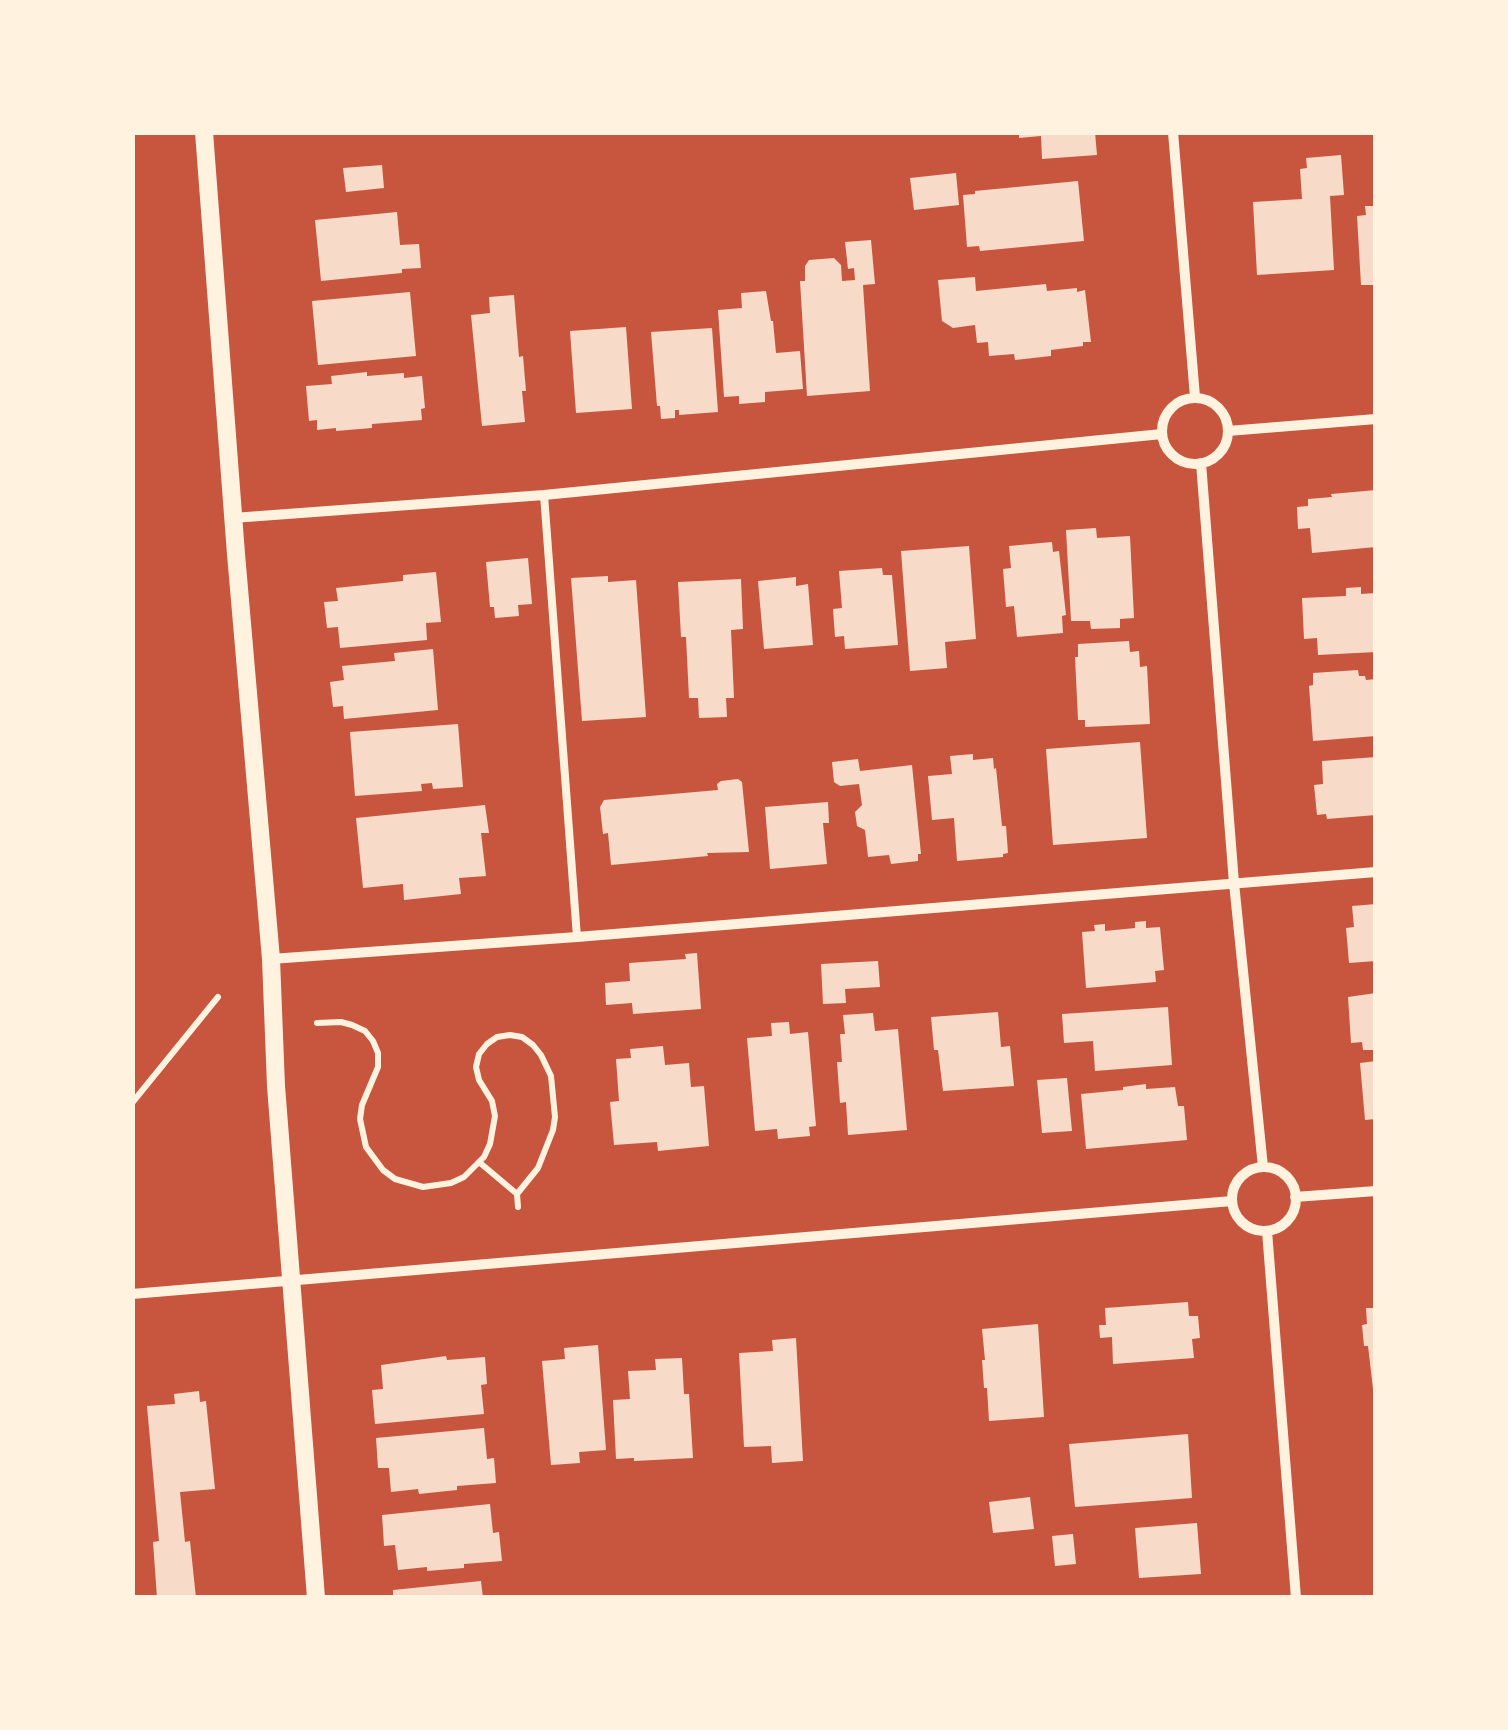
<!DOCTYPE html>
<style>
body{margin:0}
#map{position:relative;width:1508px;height:1730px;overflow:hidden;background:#c8553d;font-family:"Asap Condensed",sans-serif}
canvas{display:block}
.frame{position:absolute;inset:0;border:135px solid #fff3e0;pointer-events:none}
</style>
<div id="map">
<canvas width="1508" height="1730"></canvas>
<div class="frame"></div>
</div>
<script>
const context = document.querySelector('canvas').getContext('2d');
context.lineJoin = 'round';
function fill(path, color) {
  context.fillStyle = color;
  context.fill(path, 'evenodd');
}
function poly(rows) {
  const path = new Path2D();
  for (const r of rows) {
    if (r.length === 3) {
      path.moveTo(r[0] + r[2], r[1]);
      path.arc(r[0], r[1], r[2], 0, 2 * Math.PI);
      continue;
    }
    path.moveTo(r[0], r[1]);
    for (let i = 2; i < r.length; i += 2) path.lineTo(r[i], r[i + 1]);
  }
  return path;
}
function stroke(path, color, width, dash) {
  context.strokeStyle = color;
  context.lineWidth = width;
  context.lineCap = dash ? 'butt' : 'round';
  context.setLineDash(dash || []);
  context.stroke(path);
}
const building = poly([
 [1019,132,1095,132,1097,155,1042,159,1041,136,1019,138],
 [1341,155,1344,195,1330,196,1334,270,1257,275,1253,202,1302,199,1300,169,1307,168,1306,158],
 [382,165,384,188,346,192,343,168],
 [956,173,959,205,914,210,910,178],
 [1078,181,1084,241,980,251,979,246,967,247,963,195,975,194,975,191],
 [1365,206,1376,206,1376,285,1361,285,1357,216,1366,215],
 [397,212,400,245,419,244,421,268,402,269,402,273,321,281,315,220],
 [871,240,875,284,863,285,870,391,807,396,800,281,805,281,805,266,809,260,834,258,841,265,842,281,855,280,854,268,848,269,845,242],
 [975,277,976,291,1046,284,1047,291,1077,288,1077,292,1085,290,1091,342,1083,342,1083,346,1051,350,1051,356,1015,360,1014,354,989,356,988,342,977,343,975,325,953,328,942,321,938,280],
 [766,291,771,321,773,321,776,353,800,351,803,389,765,392,765,402,739,404,739,396,724,397,718,310,742,308,741,293],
 [410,292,416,356,318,365,312,301],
 [514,295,519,357,523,356,526,391,522,391,525,422,482,426,471,315,490,313,489,297],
 [626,327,632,409,576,413,570,331],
 [712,328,718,412,679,415,679,410,675,410,675,418,661,419,660,406,657,406,651,332],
 [367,372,367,376,404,373,404,378,422,376,425,408,421,409,422,420,372,424,372,428,336,431,336,428,317,430,317,420,309,421,306,386,332,384,331,376],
 [1376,490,1376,547,1312,553,1310,528,1298,529,1297,507,1308,506,1308,499,1332,497,1331,494],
 [1096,528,1097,538,1130,536,1134,618,1120,619,1120,628,1091,629,1090,621,1071,621,1066,530],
 [1052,542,1053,552,1059,551,1066,615,1062,616,1063,633,1017,637,1014,606,1006,607,1003,569,1011,568,1009,546],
 [969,546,976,639,945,642,947,668,910,671,901,551],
 [528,558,532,604,518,605,519,616,495,618,494,607,490,607,486,562],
 [882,568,883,575,892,575,898,645,845,649,844,636,835,637,833,609,842,608,839,571],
 [436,572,441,622,426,623,427,640,340,648,338,627,327,628,324,602,338,601,336,588,403,581,403,575],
 [608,576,608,582,636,580,646,717,582,721,571,578],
 [796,577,796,586,808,584,813,645,764,649,758,581],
 [741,579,743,629,731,630,734,698,726,698,727,717,699,718,698,698,689,698,686,637,681,637,678,582],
 [1361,587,1361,594,1376,593,1376,652,1318,655,1317,638,1304,639,1302,598,1346,596,1346,588],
 [1129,641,1130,652,1139,651,1140,667,1147,666,1150,724,1085,727,1085,720,1078,720,1075,657,1078,657,1078,644],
 [433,649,438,710,344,719,343,706,333,707,330,682,344,680,342,666,395,661,394,653],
 [1358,670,1359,676,1365,676,1366,680,1376,679,1376,736,1313,741,1309,686,1313,685,1313,673],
 [458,724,463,787,433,789,432,783,421,784,422,791,355,796,350,732],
 [1140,742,1147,838,1053,845,1046,749],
 [973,754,973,760,993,758,994,769,996,768,1002,826,1006,826,1008,853,1003,854,1003,857,957,861,954,818,932,820,928,776,952,774,950,756],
 [1376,757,1376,815,1327,819,1326,814,1317,815,1314,785,1323,784,1322,761],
 [858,759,860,771,912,765,921,854,918,854,918,861,891,864,889,855,868,857,865,830,857,826,855,812,862,805,859,784,840,786,834,782,832,762],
 [738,779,742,782,749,852,707,853,708,856,611,865,608,833,603,834,600,807,604,800,718,790,717,784,721,781],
 [828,802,829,823,823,823,827,864,770,869,765,807],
 [485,805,489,833,481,833,486,876,459,878,461,894,404,900,403,884,363,888,356,818],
 [1376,904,1376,961,1349,963,1346,928,1354,927,1352,906],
 [1146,921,1146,928,1160,927,1164,970,1155,971,1156,982,1086,988,1082,932,1095,931,1094,925,1105,924,1105,931,1135,928,1135,922],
 [697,953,701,1009,633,1014,632,1003,606,1005,605,983,630,981,629,963,686,959,685,954],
 [878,961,880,987,845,989,846,1003,823,1004,821,964],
 [1376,993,1376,1050,1363,1050,1362,1042,1351,1043,1348,997],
 [1168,1007,1172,1065,1095,1071,1093,1041,1064,1043,1062,1014],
 [998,1012,1001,1047,1010,1046,1014,1086,943,1091,938,1050,934,1050,931,1017],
 [873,1013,875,1031,898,1029,907,1130,848,1135,846,1102,840,1103,837,1062,842,1062,840,1034,845,1034,843,1015],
 [789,1022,790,1034,808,1032,816,1126,809,1127,810,1136,778,1139,777,1129,755,1131,747,1038,772,1036,771,1023],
 [663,1046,665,1065,689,1063,691,1087,704,1086,709,1146,658,1151,657,1142,614,1145,610,1102,619,1101,616,1059,631,1058,630,1049],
 [1376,1061,1376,1119,1365,1120,1360,1063],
 [1067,1078,1072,1131,1042,1133,1037,1080],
 [1146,1084,1146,1089,1175,1087,1178,1106,1184,1106,1187,1140,1086,1149,1081,1094,1123,1090,1123,1087],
 [1188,1302,1189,1316,1198,1316,1200,1338,1192,1339,1194,1358,1113,1364,1112,1337,1100,1338,1099,1325,1106,1325,1105,1308],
 [1366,1308,1376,1308,1376,1389,1373,1389,1368,1346,1364,1346,1362,1325,1367,1324],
 [1038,1324,1044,1417,989,1421,987,1388,984,1388,982,1360,985,1360,982,1329],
 [796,1338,803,1461,772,1463,771,1446,744,1447,739,1353,773,1351,772,1340],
 [598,1345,606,1450,579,1452,580,1463,551,1465,542,1361,565,1359,564,1348],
 [446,1356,447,1360,485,1357,487,1384,481,1385,484,1414,375,1424,372,1390,383,1389,381,1365],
 [682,1358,684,1394,689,1394,693,1458,634,1461,634,1458,616,1459,613,1400,630,1399,628,1371,656,1370,655,1359],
 [199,1391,200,1402,206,1401,215,1489,180,1492,185,1542,190,1541,196,1598,157,1598,153,1542,159,1541,147,1406,175,1404,174,1394],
 [484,1428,487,1459,494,1458,496,1483,457,1486,457,1490,419,1494,418,1489,391,1492,389,1468,378,1468,376,1438],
 [1188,1434,1192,1498,1075,1507,1069,1444],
 [1030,1497,1034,1529,993,1533,989,1502],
 [490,1504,493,1533,499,1532,502,1561,464,1564,464,1568,427,1571,427,1567,398,1570,395,1545,384,1546,382,1515],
 [1197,1523,1201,1574,1139,1578,1135,1528],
 [1073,1534,1076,1564,1055,1566,1052,1536],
 [481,1581,483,1598,393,1598,393,1590]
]);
const path = poly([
 [317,1023,341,1022,352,1025,365,1031,373,1041,378,1053,378,1067,362,1105,360,1119,366,1147,383,1170,395,1179,423,1187,451,1183,464,1177,484,1157,490,1144,495,1116,492,1101,479,1080,476,1067,479,1054,487,1044,497,1037,510,1035,522,1037,533,1045,541,1055,551,1076,555,1117,553,1130,538,1168,517,1194,518,1207],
 [132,1103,218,997],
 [479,1162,517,1194]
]);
const service = poly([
 [544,495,577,937]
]);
const minor = poly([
 [1173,132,1195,397],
 [1195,431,33],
 [1228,431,1376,419],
 [1201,463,1234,883,1263,1167],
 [233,518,544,495,1162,434],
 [271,959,577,937,1376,872],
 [1264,1199,32],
 [1295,1197,1376,1191],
 [1267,1231,1296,1598],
 [132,1294,1232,1201]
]);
const tertiary = poly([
 [204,132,236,554,271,959,276,1086,316,1598]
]);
fill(building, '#f7dbc8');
stroke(path, '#fff3e0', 6);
stroke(service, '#fff3e0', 8);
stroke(minor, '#fff3e0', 10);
stroke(tertiary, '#fff3e0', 18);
</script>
